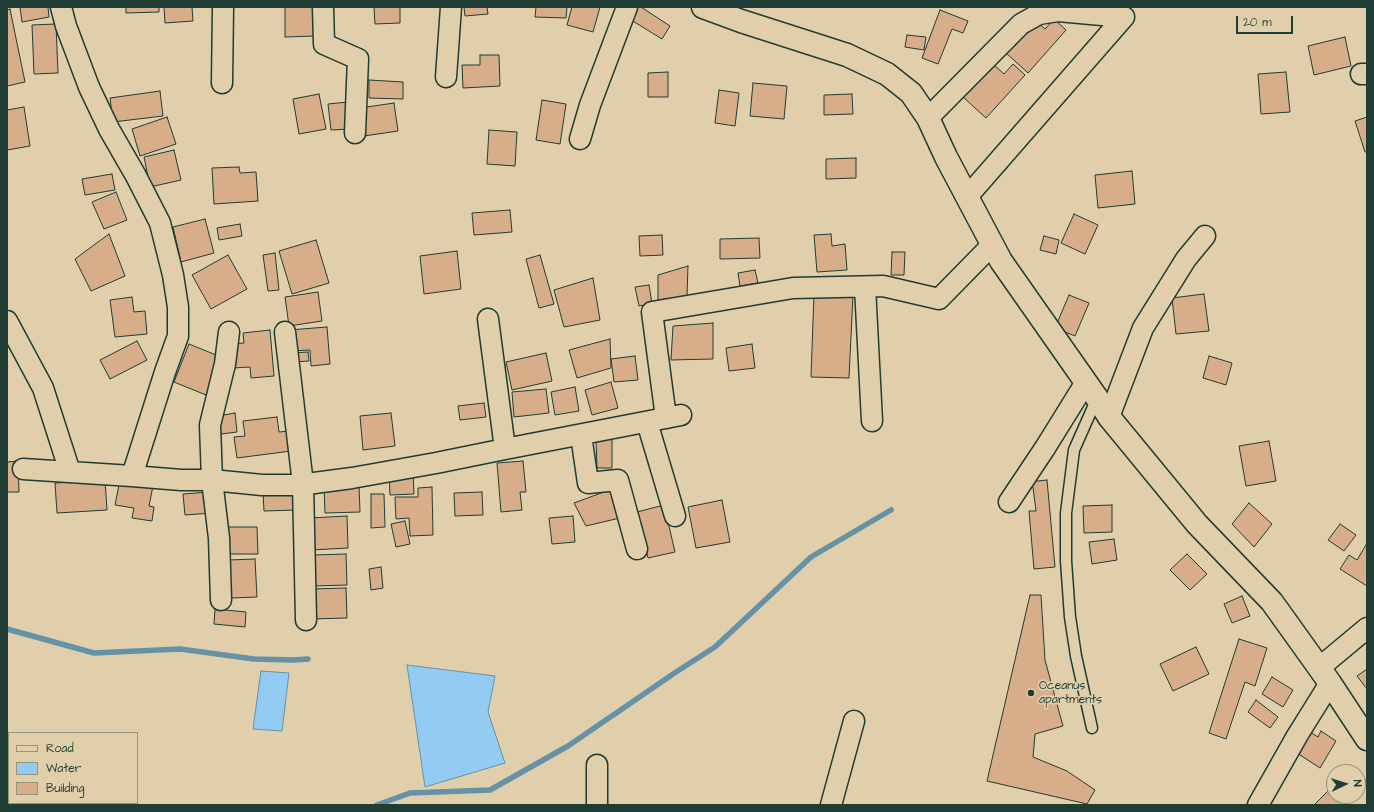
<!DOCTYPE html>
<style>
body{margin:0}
#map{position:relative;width:1374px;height:812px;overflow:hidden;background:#e1cfac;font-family:"Architects Daughter",sans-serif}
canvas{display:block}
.frame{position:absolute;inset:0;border:8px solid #1f3d34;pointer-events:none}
.legend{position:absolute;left:8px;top:732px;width:130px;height:72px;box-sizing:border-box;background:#e1cfac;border:1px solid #93957c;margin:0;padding:5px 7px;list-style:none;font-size:12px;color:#1f3d34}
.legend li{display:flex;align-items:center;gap:8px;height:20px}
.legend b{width:20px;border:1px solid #93957c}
.north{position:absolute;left:1326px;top:764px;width:40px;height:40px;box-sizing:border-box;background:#e1cfac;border:1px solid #93957c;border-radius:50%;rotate:86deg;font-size:11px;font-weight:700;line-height:16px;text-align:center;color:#1f3d34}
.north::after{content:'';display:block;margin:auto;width:14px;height:18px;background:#1f3d34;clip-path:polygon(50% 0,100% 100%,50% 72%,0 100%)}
.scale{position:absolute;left:1236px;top:16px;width:57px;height:18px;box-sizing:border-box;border:2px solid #1f3d34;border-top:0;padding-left:5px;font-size:12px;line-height:14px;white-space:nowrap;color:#1f3d34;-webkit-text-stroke:3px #e1cfac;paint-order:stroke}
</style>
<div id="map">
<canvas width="1374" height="812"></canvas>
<div class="frame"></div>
<ul class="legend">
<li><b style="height:5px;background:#e1cfac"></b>Road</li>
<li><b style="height:11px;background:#93cbf2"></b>Water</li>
<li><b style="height:11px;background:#d8ad89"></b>Building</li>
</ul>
<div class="north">N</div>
<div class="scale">20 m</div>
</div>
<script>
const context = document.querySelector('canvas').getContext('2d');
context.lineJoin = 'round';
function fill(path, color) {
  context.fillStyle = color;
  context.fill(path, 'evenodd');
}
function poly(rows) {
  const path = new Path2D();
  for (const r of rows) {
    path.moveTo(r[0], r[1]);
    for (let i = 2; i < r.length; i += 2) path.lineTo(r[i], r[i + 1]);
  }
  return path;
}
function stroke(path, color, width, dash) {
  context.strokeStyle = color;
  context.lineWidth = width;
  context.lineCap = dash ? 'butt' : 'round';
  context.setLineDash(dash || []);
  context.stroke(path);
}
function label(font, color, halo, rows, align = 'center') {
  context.font = font + ' "Architects Daughter",sans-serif';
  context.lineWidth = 3.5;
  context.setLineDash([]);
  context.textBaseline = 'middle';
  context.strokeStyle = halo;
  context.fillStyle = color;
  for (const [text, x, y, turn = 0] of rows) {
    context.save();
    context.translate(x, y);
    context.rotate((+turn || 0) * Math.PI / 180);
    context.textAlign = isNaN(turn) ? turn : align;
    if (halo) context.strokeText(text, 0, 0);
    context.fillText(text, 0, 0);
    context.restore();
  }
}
const water = poly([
 [407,665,495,676,488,712,505,763,425,787,407,665],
 [261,671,289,673,282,731,253,729,261,671]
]);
const stream = poly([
 [7,629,94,653,180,649,254,659,293,660,308,659],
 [377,805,410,793,490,790,568,746,676,672,715,647,811,557,891,510]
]);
const building = poly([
 [20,7,48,7,49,17,22,22,20,7],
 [126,7,159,7,159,12,126,13,126,7],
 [164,7,192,7,193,21,165,23,164,7],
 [285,7,315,7,315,36,285,37,285,7],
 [374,7,400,7,400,23,375,24,374,7],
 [464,7,487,7,488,14,465,16,464,7],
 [536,7,567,7,566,18,535,17,536,7],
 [572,7,600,7,593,32,567,25,572,7],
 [635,7,641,7,670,26,662,39,628,18,635,7],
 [10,9,25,82,7,86,7,10,10,9],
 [940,10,968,21,963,33,952,29,938,64,922,58,940,10],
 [1034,19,1045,29,1054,19,1066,30,1028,73,1005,52,1034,19],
 [56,24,58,73,34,74,32,25,56,24],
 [907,35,926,37,924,50,905,47,907,35],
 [1345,37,1351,66,1314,75,1308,46,1345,37],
 [480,55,499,55,500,86,463,88,462,65,480,65,480,55],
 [993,64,1004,74,1013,64,1025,75,986,118,963,97,993,64],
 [668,72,668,97,648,97,648,73,668,72],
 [1286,72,1290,112,1261,114,1258,74,1286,72],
 [369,80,403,82,403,99,369,98,369,80],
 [753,83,787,86,784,119,750,116,753,83],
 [719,90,739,93,735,126,715,123,719,90],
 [160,91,163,116,113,122,110,98,160,91],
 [319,94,326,129,299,134,293,99,319,94],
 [852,94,853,114,824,115,824,95,852,94],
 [542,100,566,104,560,144,536,140,542,100],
 [348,102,351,129,331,130,328,104,348,102],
 [394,103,398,131,364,136,360,108,394,103],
 [24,107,30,146,7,150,7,110,24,107],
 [167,117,176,144,140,156,132,129,167,117],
 [1367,117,1367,152,1365,152,1355,121,1367,117],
 [489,130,517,132,515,166,487,164,489,130],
 [174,150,181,180,150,187,144,157,174,150],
 [856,158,856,178,826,179,826,159,856,158],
 [239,167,240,173,256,172,258,201,214,204,212,168,239,167],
 [1132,171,1135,204,1098,208,1095,175,1132,171],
 [112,174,115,190,85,195,82,179,112,174],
 [116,192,127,220,104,229,92,202,116,192],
 [510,210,512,232,474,235,472,213,510,210],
 [1074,214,1098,225,1085,254,1061,243,1074,214],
 [205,219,214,253,181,262,173,227,205,219],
 [240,224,242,236,219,240,217,228,240,224],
 [109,234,125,276,91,291,75,259,109,234],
 [831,234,832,246,845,244,847,270,817,272,814,235,831,234],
 [662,235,663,255,640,256,639,236,662,235],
 [1044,236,1059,240,1056,254,1040,250,1044,236],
 [759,238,760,258,720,259,720,239,759,238],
 [316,240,329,283,292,294,279,251,316,240],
 [457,251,461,289,424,294,420,256,457,251],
 [892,252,905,252,904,275,891,275,892,252],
 [275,253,279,290,268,291,263,255,275,253],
 [228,255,247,289,211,309,192,275,228,255],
 [540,255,554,304,539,308,526,259,540,255],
 [688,266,687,296,658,300,658,275,688,266],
 [755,270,758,283,740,286,738,273,755,270],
 [593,278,600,320,564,327,554,290,593,278],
 [649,285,652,304,639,306,635,287,649,285],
 [318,292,322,321,289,326,285,297,318,292],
 [814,294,853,295,849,378,811,377,814,294],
 [1204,294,1209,331,1176,334,1172,298,1204,294],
 [1069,295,1089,303,1075,336,1055,328,1069,295],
 [132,297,134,312,145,311,147,334,115,337,110,300,132,297],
 [713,323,713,359,671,360,673,326,713,323],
 [327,327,330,364,311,366,310,350,290,351,289,330,327,327],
 [270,330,274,376,251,378,250,367,233,368,231,344,244,343,243,333,270,330],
 [610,339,611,368,577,378,569,350,610,339],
 [137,341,147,360,110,379,100,360,137,341],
 [189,344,221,357,206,395,174,382,189,344],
 [752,344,755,368,729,371,726,348,752,344],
 [308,352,309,361,292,362,291,353,308,352],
 [546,353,552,381,512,390,506,362,546,353],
 [635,356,638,380,614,382,611,359,635,356],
 [1209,356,1232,363,1226,385,1203,378,1209,356],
 [611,382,618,408,592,415,585,390,611,382],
 [575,387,579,411,555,415,551,392,575,387],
 [546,389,549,413,514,417,512,392,546,389],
 [484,403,486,417,460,420,458,406,484,403],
 [235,413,237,432,221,434,218,416,235,413],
 [391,413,395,446,363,450,360,416,391,413],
 [277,417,279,432,289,431,291,451,237,458,234,437,245,436,243,421,277,417],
 [596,439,612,439,612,468,597,468,596,439],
 [1269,441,1276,481,1246,486,1239,446,1269,441],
 [18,461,19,492,7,492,7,462,18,461],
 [523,461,526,492,520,492,522,510,501,512,497,463,523,461],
 [413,472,414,494,390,495,389,473,413,472],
 [105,480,107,510,57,513,55,483,105,480],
 [120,480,153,486,149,506,154,507,152,521,132,518,134,508,115,505,120,480],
 [1047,480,1055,567,1034,569,1029,511,1036,511,1033,487,1028,488,1028,482,1047,480],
 [359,485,360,512,325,513,324,487,359,485],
 [432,487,433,535,410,536,409,518,396,519,395,497,418,497,418,488,432,487],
 [612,489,624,517,586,526,574,503,612,489],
 [295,490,296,510,264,511,263,492,295,490],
 [210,492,212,513,185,515,183,494,210,492],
 [482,492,483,515,455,516,454,493,482,492],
 [371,494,384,494,385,527,371,528,371,494],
 [722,500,730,542,696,548,688,507,722,500],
 [1249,503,1272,524,1254,547,1232,524,1249,503],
 [664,505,675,552,648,558,637,512,664,505],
 [1112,505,1112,532,1084,533,1083,506,1112,505],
 [347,516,348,548,311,550,310,518,347,516],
 [573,516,575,542,552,544,549,518,573,516],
 [405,521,410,544,396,547,391,524,405,521],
 [1340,524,1356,535,1344,551,1328,540,1340,524],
 [225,527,257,527,258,554,226,554,225,527],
 [1114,539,1117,560,1092,564,1089,542,1114,539],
 [1366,545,1367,546,1367,586,1340,569,1349,555,1357,560,1366,545],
 [346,554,347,585,314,586,313,555,346,554],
 [1187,554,1207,574,1190,590,1170,570,1187,554],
 [255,559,257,597,231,598,229,560,255,559],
 [381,567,383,588,371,590,369,569,381,567],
 [346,588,347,618,311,619,310,589,346,588],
 [1030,595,1041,595,1045,660,1063,726,1035,734,1033,757,1067,771,1095,790,1087,804,987,781,1030,595],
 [1242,596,1250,616,1232,623,1224,604,1242,596],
 [215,609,246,612,245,627,214,624,215,609],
 [1239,639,1267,648,1255,686,1245,682,1226,739,1209,733,1239,639],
 [1196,647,1209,674,1173,691,1160,664,1196,647],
 [1367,669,1367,689,1357,676,1367,669],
 [1272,677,1293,690,1283,707,1262,694,1272,677],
 [1256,700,1278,717,1270,728,1248,712,1256,700],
 [1321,731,1336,741,1320,768,1297,753,1310,732,1318,737,1321,731],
 [1334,785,1334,796,1357,796,1348,805,1316,805,1315,804,1334,785]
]);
const service = poly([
 [1092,728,1076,656,1070,617,1066,561,1066,513,1074,450,1097,398]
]);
const minor = poly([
 [61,7,66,26,89,87,109,129,136,176,160,223,173,275,178,307,178,336,165,372,132,476,181,480,212,480,262,485,299,485,352,478,436,463,505,449,488,319],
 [323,7,324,44,358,59,355,133],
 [1361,74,1367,74],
 [446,77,451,7],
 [222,83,223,7],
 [928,118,1021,24,1039,14,1058,11,1124,17],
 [580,139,590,105,627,7],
 [967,197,1124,17],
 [865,287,872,421],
 [7,321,43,388,70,472],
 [285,332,303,484,306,620],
 [1109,417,1143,328,1186,259,1205,236],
 [666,418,652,312,793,288,883,286,939,299,992,245],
 [647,422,675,516],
 [581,435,588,483,618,480,637,549],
 [505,449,681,415],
 [23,469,132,476],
 [1009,502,1045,448,1086,382],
 [221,600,219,538,212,480,210,425,225,364,229,332],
 [1319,668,1367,628],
 [597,765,597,805],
 [831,805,854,721],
 [1258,805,1297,736,1330,683],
 [1358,805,1367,791]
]);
const secondary = poly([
 [703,7,741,21,847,55,887,74,911,93,928,118,946,157,1001,261,1097,398,1109,417,1197,524,1272,602,1330,683,1367,739]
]);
const markers = [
 [1031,693,4,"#1f3d34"]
];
const poiNames = [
 ["Oceanus",1039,686],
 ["apartments",1039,700]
];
fill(water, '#93cbf2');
stroke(water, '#6592a6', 1);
stroke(stream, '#6592a6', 5.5);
fill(building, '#d8ad89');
stroke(building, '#1f3d34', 1);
stroke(service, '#1f3d34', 13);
stroke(minor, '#1f3d34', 23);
stroke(secondary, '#1f3d34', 25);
stroke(service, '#e1cfac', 10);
stroke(minor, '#e1cfac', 20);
stroke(secondary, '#e1cfac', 22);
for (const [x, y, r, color] of markers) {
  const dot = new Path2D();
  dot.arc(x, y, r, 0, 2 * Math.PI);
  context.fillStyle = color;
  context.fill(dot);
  stroke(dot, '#e1cfac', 1.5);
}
label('12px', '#1f3d34', '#e1cfac', poiNames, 'left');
</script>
